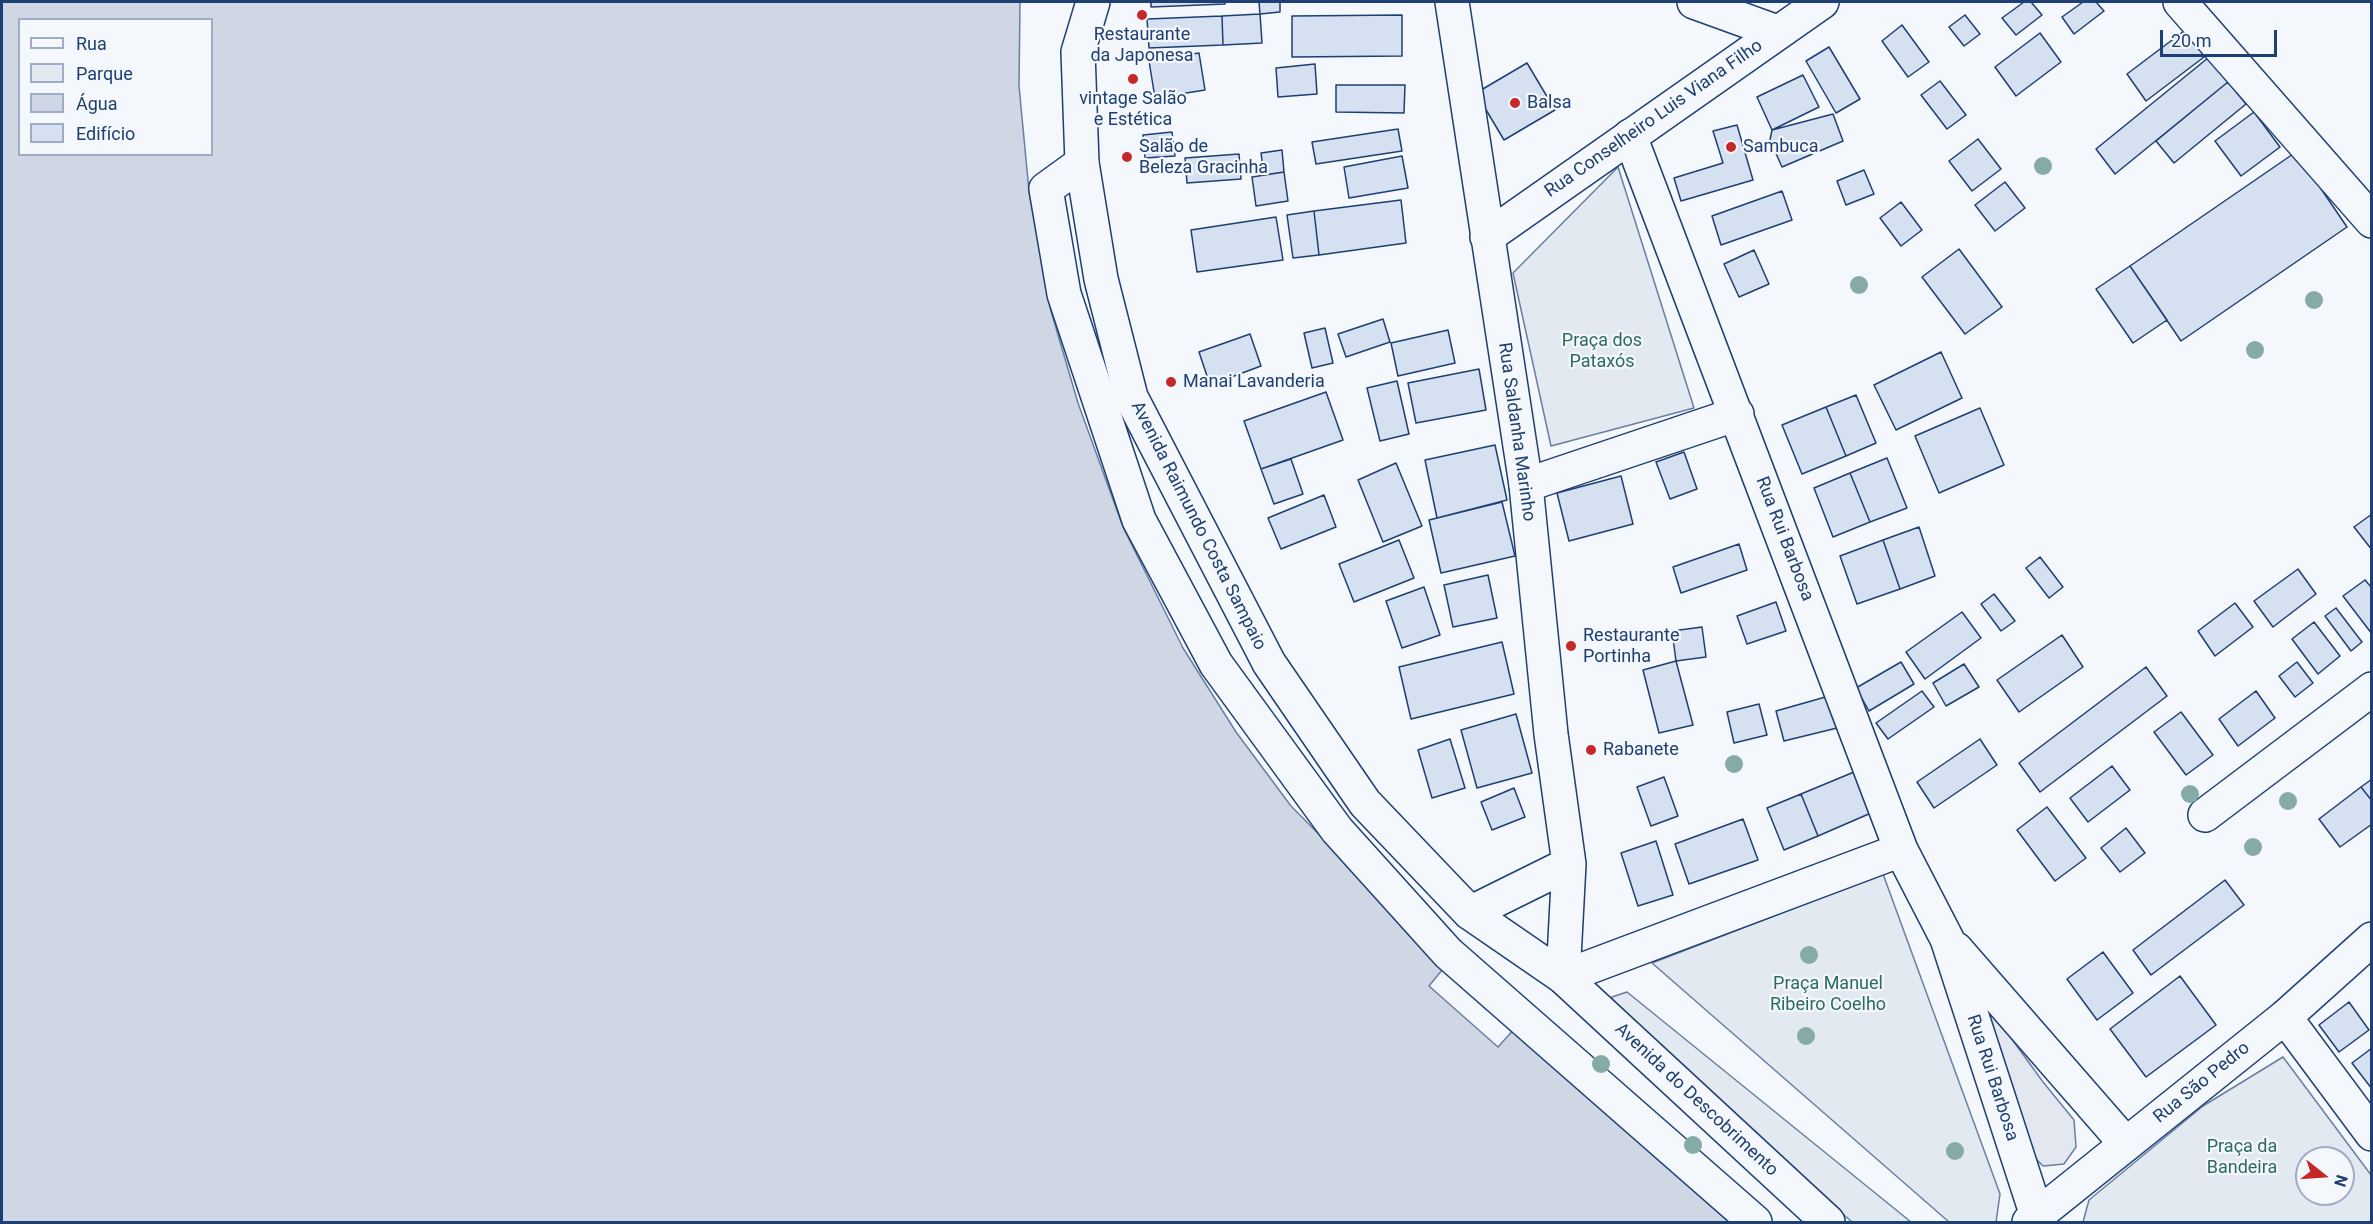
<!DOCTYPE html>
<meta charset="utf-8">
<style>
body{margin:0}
#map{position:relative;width:2373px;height:1224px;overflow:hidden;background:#f4f7fb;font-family:Roboto,sans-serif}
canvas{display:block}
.frame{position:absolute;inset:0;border:3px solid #1d3f73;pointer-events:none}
.legend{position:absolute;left:18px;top:18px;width:195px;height:138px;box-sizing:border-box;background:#f4f7fb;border:2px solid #9eadc5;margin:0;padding:8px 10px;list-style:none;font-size:18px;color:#1d3f73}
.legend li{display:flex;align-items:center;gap:12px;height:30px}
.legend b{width:30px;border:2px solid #9eadc5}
.north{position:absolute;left:2295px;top:1146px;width:60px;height:60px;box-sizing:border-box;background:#f4f7fb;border:2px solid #9eadc5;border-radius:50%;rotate:107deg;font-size:16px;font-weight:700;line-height:24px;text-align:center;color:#1d3f73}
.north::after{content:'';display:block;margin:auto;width:21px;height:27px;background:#c62828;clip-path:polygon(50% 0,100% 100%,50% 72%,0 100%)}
.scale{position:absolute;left:2160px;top:30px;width:117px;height:27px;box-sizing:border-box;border:3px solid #1d3f73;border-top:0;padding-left:8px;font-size:18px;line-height:21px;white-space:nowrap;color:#1d3f73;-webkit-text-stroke:4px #f4f7fb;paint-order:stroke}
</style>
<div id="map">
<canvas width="2373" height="1224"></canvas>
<div class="frame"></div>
<ul class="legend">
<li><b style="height:8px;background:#f4f7fb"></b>Rua</li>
<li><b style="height:16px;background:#e3e9f0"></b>Parque</li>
<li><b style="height:16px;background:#cfd7e4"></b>Água</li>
<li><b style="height:16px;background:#d5e0f0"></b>Edifício</li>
</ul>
<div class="north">N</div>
<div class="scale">20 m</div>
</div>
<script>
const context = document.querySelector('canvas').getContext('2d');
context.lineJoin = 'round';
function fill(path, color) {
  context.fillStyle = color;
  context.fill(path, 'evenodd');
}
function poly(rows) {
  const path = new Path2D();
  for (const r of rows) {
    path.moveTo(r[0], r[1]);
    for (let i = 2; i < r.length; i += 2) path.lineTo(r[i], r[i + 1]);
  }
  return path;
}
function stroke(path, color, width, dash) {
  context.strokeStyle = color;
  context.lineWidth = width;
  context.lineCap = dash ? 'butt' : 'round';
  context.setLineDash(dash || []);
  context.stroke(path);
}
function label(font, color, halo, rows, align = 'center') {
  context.font = font + ' Roboto,sans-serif';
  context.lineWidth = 4.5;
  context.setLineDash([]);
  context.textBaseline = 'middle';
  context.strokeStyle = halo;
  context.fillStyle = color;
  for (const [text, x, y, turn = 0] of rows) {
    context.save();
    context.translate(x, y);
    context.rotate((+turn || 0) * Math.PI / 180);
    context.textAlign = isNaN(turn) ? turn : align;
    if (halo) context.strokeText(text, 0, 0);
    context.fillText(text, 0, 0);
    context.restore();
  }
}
const green = poly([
 [1618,167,1694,408,1551,446,1513,273,1618,167],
 [1883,874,2000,1194,1996,1222,1949,1222,1652,963,1883,874],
 [1627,992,1911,1222,1852,1222,1683,1073,1610,1012,1612,997,1627,992],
 [2283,1057,2371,1175,2371,1222,2083,1222,2089,1200,2203,1106,2283,1057],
 [2307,1158,2343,1158,2343,1194,2307,1194,2307,1158]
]);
const parking = poly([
 [1974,987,2043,1082,2074,1120,2076,1147,2064,1164,2043,1166,2031,1154,1974,987]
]);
const water = poly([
 [2,2,1020,2,1019,86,1029,191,1051,311,1078,403,1123,527,1183,648,1236,732,1291,806,1447,964,1429,986,1498,1047,1515,1028,1731,1222,2,1222,2,2],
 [20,20,212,20,212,154,20,154,20,20]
]);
const building = poly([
 [1151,2,1225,2,1225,4,1151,7,1151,2],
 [1259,2,1280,2,1280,12,1260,14,1259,2],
 [2024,2,2031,2,2042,15,2016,35,2002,18,2024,2],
 [2083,2,2096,2,2104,11,2074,34,2062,17,2083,2],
 [1260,14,1262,43,1223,45,1222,16,1260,14],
 [1402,15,1402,56,1292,57,1292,16,1402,15],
 [1965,15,1980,34,1964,46,1949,27,1965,15],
 [1222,16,1223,45,1149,48,1147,19,1222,16],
 [1902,25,1929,62,1908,77,1882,41,1902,25],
 [2188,28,2208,54,2146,101,2127,74,2188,28],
 [2040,33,2061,62,2016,96,1995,67,2040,33],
 [1829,47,1860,99,1836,113,1806,61,1829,47],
 [1199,53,1205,90,1155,98,1149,61,1199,53],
 [2208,58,2228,82,2115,174,2096,149,2208,58],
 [1527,63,1555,110,1504,140,1476,93,1527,63],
 [1315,64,1317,94,1278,97,1276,68,1315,64],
 [1803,75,1819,107,1772,130,1757,97,1803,75],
 [1940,81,1966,115,1947,129,1921,95,1940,81],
 [2228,82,2246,104,2174,163,2156,141,2228,82],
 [1336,85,1405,85,1404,113,1336,112,1336,85],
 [2254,112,2280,147,2241,176,2215,141,2254,112],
 [1833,114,1843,141,1782,167,1770,140,1772,130,1833,114],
 [1737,125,1753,180,1681,201,1674,178,1723,163,1713,131,1737,125],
 [1398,129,1402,151,1316,164,1312,142,1398,129],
 [1172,132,1175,156,1145,158,1143,135,1172,132],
 [1978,139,2001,169,1972,191,1949,161,1978,139],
 [1282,150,1284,172,1264,175,1261,153,1282,150],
 [2296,152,2347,227,2181,341,2130,266,2296,152],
 [1239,154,1241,179,1187,183,1185,158,1239,154],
 [1402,156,1408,188,1349,198,1344,167,1402,156],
 [1864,170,1874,194,1846,205,1837,181,1864,170],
 [1284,172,1288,201,1256,206,1252,177,1284,172],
 [2005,182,2025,208,1995,231,1975,205,2005,182],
 [1782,191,1792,220,1721,245,1712,216,1782,191],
 [1401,200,1406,243,1319,255,1314,211,1401,200],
 [1901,202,1922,230,1901,246,1880,218,1901,202],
 [1314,211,1319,255,1293,258,1287,215,1314,211],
 [1276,217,1283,260,1197,272,1191,230,1276,217],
 [1959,249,2002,307,1965,334,1922,277,1959,249],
 [1754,250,1769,284,1739,297,1724,264,1754,250],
 [2130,266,2167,320,2133,343,2096,289,2130,266],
 [1383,319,1390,342,1346,357,1338,334,1383,319],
 [1325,328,1333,363,1312,368,1304,333,1325,328],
 [1448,330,1455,363,1398,376,1391,343,1448,330],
 [1250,334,1261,366,1210,385,1199,352,1250,334],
 [1941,352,1962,398,1896,430,1874,385,1941,352],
 [1479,369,1486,410,1416,423,1408,383,1479,369],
 [1397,381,1409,434,1380,441,1367,388,1397,381],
 [1326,392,1343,440,1261,469,1244,421,1326,392],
 [1856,395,1876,443,1846,456,1826,407,1856,395],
 [1826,407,1846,456,1802,474,1782,425,1826,407],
 [1980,408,2004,465,1939,493,1915,436,1980,408],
 [1495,445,1507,500,1437,518,1425,460,1495,445],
 [1684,452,1697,489,1670,499,1656,462,1684,452],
 [1887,458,1907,508,1870,522,1850,473,1887,458],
 [1291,459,1303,494,1274,504,1261,469,1291,459],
 [1396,463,1422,526,1383,542,1358,480,1396,463],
 [1850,473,1870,522,1833,537,1814,488,1850,473],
 [1621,476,1633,524,1569,541,1557,493,1621,476],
 [1324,495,1336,527,1281,549,1268,518,1324,495],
 [1502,502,1515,556,1441,573,1429,520,1502,502],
 [2372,514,2372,550,2354,527,2372,514],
 [1919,527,1935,576,1900,589,1883,540,1919,527],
 [1399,540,1414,578,1354,602,1339,564,1399,540],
 [1883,540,1900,589,1857,604,1840,556,1883,540],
 [1739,544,1747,570,1681,593,1673,567,1739,544],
 [2040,557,2063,587,2049,598,2026,568,2040,557],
 [2298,569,2316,594,2273,627,2254,601,2298,569],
 [1488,575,1497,618,1453,627,1444,585,1488,575],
 [2365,580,2372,588,2372,634,2343,596,2365,580],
 [1424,587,1440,635,1402,648,1386,601,1424,587],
 [1994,594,2015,621,2001,631,1981,604,1994,594],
 [1776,602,1786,631,1747,644,1737,616,1776,602],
 [2235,603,2253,627,2215,656,2198,631,2235,603],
 [2336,608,2362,642,2351,651,2325,616,2336,608],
 [1962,612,1981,638,1925,679,1906,652,1962,612],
 [2314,622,2340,656,2318,674,2292,639,2314,622],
 [1702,627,1706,657,1676,661,1672,631,1702,627],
 [2062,635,2083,667,2019,712,1997,680,2062,635],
 [1502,642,1514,694,1411,719,1399,667,1502,642],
 [1676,661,1693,725,1659,733,1643,670,1676,661],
 [1901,662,1914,684,1869,711,1856,688,1901,662],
 [2297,662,2313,683,2295,697,2279,676,2297,662],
 [1964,664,1979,687,1946,706,1933,683,1964,664],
 [2146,667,2167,696,2040,792,2019,763,2146,667],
 [1922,691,1934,707,1888,739,1876,723,1922,691],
 [2256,691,2275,718,2238,746,2219,719,2256,691],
 [1829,696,1837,728,1784,741,1776,711,1829,696],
 [1759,704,1767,735,1734,743,1727,712,1759,704],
 [2181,712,2213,755,2186,775,2154,732,2181,712],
 [1516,714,1532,773,1477,788,1461,730,1516,714],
 [1450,739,1465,788,1432,798,1418,750,1450,739],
 [1980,739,1997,765,1934,808,1917,782,1980,739],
 [2112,766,2130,790,2088,822,2070,798,2112,766],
 [1854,772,1871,813,1818,836,1801,794,1854,772],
 [1664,777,1678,816,1651,826,1637,787,1664,777],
 [2372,779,2372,801,2361,787,2372,779],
 [2361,787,2372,801,2372,824,2340,847,2319,819,2361,787],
 [1514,788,1525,817,1492,830,1481,802,1514,788],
 [1801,794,1818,836,1784,850,1767,808,1801,794],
 [2047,807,2086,858,2055,881,2017,830,2047,807],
 [1743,819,1758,860,1689,884,1675,844,1743,819],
 [2126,828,2145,853,2120,872,2101,848,2126,828],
 [1656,841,1673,895,1638,906,1621,853,1656,841],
 [2225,880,2244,905,2151,975,2133,950,2225,880],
 [2103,952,2133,993,2097,1020,2067,979,2103,952],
 [2180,976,2216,1025,2146,1077,2110,1029,2180,976],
 [2349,1002,2369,1030,2339,1052,2319,1025,2349,1002],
 [2372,1048,2372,1089,2352,1063,2372,1048]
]);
const minor = poly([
 [1630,136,1901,850,1947,939,2037,1216],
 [1082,163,1046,189,1064,294,1139,520,1216,664,1337,830,1448,953,1755,1222],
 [1526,485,1737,414],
 [2205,815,2372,689],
 [1956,949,2126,1144],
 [1563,977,1901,850],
 [2285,1017,2372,1134]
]);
const major = poly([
 [1093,2,1078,52,1082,163,1101,279,1131,397,1269,663,1365,803,1470,913,1563,977,1828,1222],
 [1452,2,1526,485,1551,734,1569,864,1563,977],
 [1694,2,1777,32],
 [2180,2,2372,221],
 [1487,237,1822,2],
 [1470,913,1569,864],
 [2029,1222,2285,1017,2372,939]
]);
const trees = [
 [2043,166],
 [1859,285],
 [2314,300],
 [2255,350],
 [1734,764],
 [2190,794],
 [2288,801],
 [2253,847],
 [1809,955],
 [1806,1036],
 [1601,1064],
 [1693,1145],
 [1955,1151]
];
const markers = [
 [1142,15,6,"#c62828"],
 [1133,79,6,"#c62828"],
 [1515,103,6,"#c62828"],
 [1731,147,6,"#c62828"],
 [1127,157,6,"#c62828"],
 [1171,382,6,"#c62828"],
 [1571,646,6,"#c62828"],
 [1591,750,6,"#c62828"]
];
const poiNames = [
 ["Restaurante",1142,35,"center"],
 ["da Japonesa",1142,56,"center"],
 ["vintage Salão",1133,99,"center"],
 ["e Estética",1133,120,"center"],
 ["Balsa",1527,103],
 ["Salão de",1139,147],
 ["Beleza Gracinha",1139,168],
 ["Sambuca",1743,147],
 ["Manai Lavanderia",1183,382],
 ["Restaurante",1583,636],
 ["Portinha",1583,657],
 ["Rabanete",1603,750]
];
const streetNames = [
 ["Rua Conselheiro Luis Viana Filho",1654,119,-35],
 ["Rua Saldanha Marinho",1516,432,82],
 ["Avenida Raimundo Costa Sampaio",1198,526,63],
 ["Rua Rui Barbosa",1784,539,69],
 ["Rua Rui Barbosa",1992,1078,72],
 ["Rua São Pedro",2202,1083,-39],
 ["Avenida do Descobrimento",1696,1100,43]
];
const parkNames = [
 ["Praça dos",1602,341],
 ["Pataxós",1602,362],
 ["Praça Manuel",1828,984],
 ["Ribeiro Coelho",1828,1005],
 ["Praça da",2242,1147],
 ["Bandeira",2242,1168]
];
fill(green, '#e3e9f0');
stroke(green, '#687fa3', 1.5);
fill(parking, '#e3e8f0');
stroke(parking, '#687fa3', 1.5);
fill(water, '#cfd7e4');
stroke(water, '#687fa3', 1.5);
fill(building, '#d5e0f0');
stroke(building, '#1d3f73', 1.5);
stroke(minor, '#1d3f73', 36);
stroke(major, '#1d3f73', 36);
stroke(minor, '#f4f7fb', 33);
stroke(major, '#f4f7fb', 33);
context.fillStyle = '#86aba6';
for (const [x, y] of trees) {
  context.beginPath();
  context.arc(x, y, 9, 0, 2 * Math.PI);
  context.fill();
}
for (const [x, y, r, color] of markers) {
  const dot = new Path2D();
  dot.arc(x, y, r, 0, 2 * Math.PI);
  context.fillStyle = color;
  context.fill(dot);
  stroke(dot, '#f4f7fb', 2);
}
label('18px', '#1d3f73', '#f4f7fb', poiNames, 'left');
label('18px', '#1d3f73', '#f4f7fb', streetNames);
label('18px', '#2c6c60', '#f4f7fb', parkNames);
</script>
